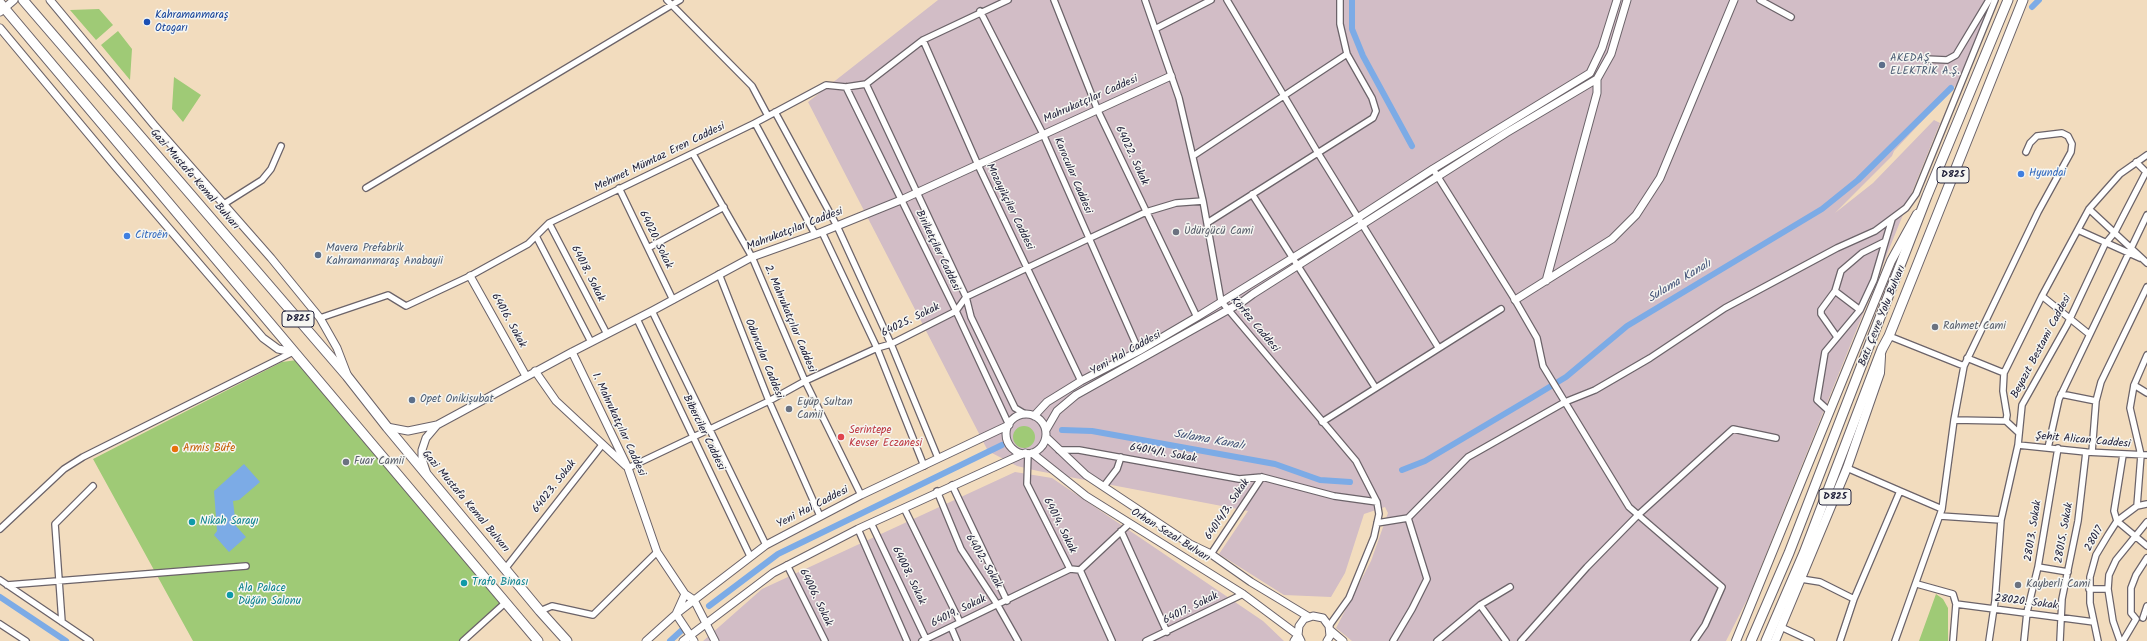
<!DOCTYPE html>
<meta charset="utf-8">
<style>
body{margin:0}
canvas{display:block;background:#f2dcbe}
</style>
<canvas width="2147" height="641"></canvas>
<script>
const context = document.querySelector('canvas').getContext('2d');
context.lineJoin = 'round';
function fill(path, color) {
  context.fillStyle = color;
  context.fill(path, 'evenodd');
}
function poly(rows) {
  const path = new Path2D();
  for (const r of rows) {
    if (r.length === 3) {
      path.moveTo(r[0] + r[2], r[1]);
      path.arc(r[0], r[1], r[2], 0, 2 * Math.PI);
      continue;
    }
    path.moveTo(r[0], r[1]);
    for (let i = 2; i < r.length; i += 2) path.lineTo(r[i], r[i + 1]);
  }
  return path;
}
function stroke(path, color, width, dash) {
  context.strokeStyle = color;
  context.lineWidth = width;
  context.lineCap = dash ? 'butt' : 'round';
  context.setLineDash(dash || []);
  context.stroke(path);
}
function label(font, color, halo, rows, align = 'center') {
  context.font = font + ' Kalam,sans-serif';
  context.lineWidth = 3;
  context.setLineDash([]);
  context.textBaseline = 'middle';
  context.strokeStyle = halo;
  context.fillStyle = color;
  for (const [text, x, y, turn = 0] of rows) {
    context.save();
    context.translate(x, y);
    context.rotate((+turn || 0) * Math.PI / 180);
    context.textAlign = isNaN(turn) ? turn : align;
    if (halo) context.strokeText(text, 0, 0);
    context.fillText(text, 0, 0);
    context.restore();
  }
}
const industrial = poly([
 [938,0,1993,0,1957,84,1894,151,1892,156,1835,213,1873,183,1934,120,1940,123,1749,596,1726,641,1352,641,1336,628,1371,561,1388,513,1385,507,1364,514,1345,573,1331,597,1284,595,1219,554,1248,511,1038,471,1017,466,988,451,808,102],
 [1015,472,1052,478,1263,621,1284,641,703,641,762,589]
]);
const green = poly([
 [99,9,113,25,96,40,70,10],
 [118,31,132,49,130,80,101,45],
 [174,77,201,95,183,122,172,109],
 [297,360,505,603,461,641,193,641,93,459,282,362],
 [1024,437,11],
 [1936,594,1943,599,1948,608,1948,641,1919,641]
]);
const water = poly([
 [244,464,260,482,239,500,233,501,236,526,246,537,229,552,214,535,217,531,214,491]
]);
const canal = poly([
 [1352,0,1352,29,1363,56,1412,146],
 [2032,7,2039,0],
 [1062,430,1092,431,1275,464,1320,480,1350,482],
 [1402,470,1425,461,1533,397,1566,377,1627,326,1822,209,1858,180,1951,88],
 [0,597,66,641],
 [709,606,778,554,1002,445],
 [670,641,682,630]
]);
const minor = poly([
 [667,0,752,86,768,116],
 [1054,0,1098,111,1197,317],
 [1145,0,1179,98,1203,201,1221,301,1356,461,1377,502,1379,514,1374,537,1349,598,1329,626],
 [1227,0,1318,153,1438,347],
 [1760,0,1791,17],
 [980,11,1043,134,1139,351],
 [1155,29,1211,0],
 [923,40,978,165,1081,381],
 [1925,59,1947,60,1956,55,1989,0],
 [866,84,966,297,971,317,1015,408,1025,414],
 [846,87,956,311,1009,425],
 [775,112,837,226,891,344,938,458],
 [755,123,815,234],
 [693,154,752,257,805,381,861,495],
 [1193,156,1347,54],
 [2136,162,2147,173],
 [1433,169,1515,300,1537,338,1543,366,1629,507,1722,587,1705,625,1694,641],
 [366,188,680,0],
 [619,188,673,300],
 [1252,194,1375,387],
 [224,204,262,180,271,169,281,146],
 [2089,209,2147,263],
 [549,223,607,334],
 [1207,223,1373,118,1376,111,1372,98,1347,54,1340,24,1340,0],
 [2078,230,2140,258],
 [822,232,877,348,924,466],
 [536,236,591,342],
 [648,248,724,207],
 [719,274,769,401,820,516],
 [1835,291,1860,310],
 [2042,296,2089,334],
 [652,311,766,545],
 [320,318,388,295,406,306,470,276,528,244,549,223,755,123,826,85,846,87,866,84,923,40,1008,0],
 [637,319,750,556],
 [1889,336,1964,366],
 [1837,337,1821,314,1821,310,1835,291,1841,271,1862,253,1884,242],
 [1967,358,2004,373],
 [2134,385,2147,393],
 [2061,394,2096,401],
 [1829,411,1817,400,1825,352,1860,310,1874,280,1892,219],
 [1954,420,2006,421,2019,433],
 [2006,421,2007,415,2003,391,2004,373,2042,296,2089,209,2120,174,2147,155],
 [1322,422,1501,309],
 [2018,445,2086,452,2147,455],
 [2048,448,2059,399,2147,215],
 [1059,450,1079,450,1239,479,1262,477,1334,496,1377,502],
 [2092,452,2096,401,2101,382,2147,287],
 [1028,453,1027,484,1070,569,1080,570,1112,641],
 [2123,455,2114,511,2117,521,2147,546],
 [628,468,769,401,805,381,877,348,891,344,956,311,966,297,1088,239,1146,212,1176,203,1203,201],
 [952,485,1007,601],
 [1104,486,1117,469,1121,457],
 [937,491,961,549,997,604,1018,641],
 [1900,491,1942,509],
 [2137,506,2147,504],
 [904,508,960,622],
 [1940,516,2001,520],
 [871,523,926,639],
 [1377,523,1408,518,1468,457,1565,402,1595,390,1650,358,1725,308,1837,248,1875,231,1906,208,1916,194,1995,0],
 [0,529,64,469,83,457,293,352],
 [858,529,907,641],
 [1121,531,1167,632],
 [1211,554,1262,477],
 [787,565,825,641],
 [2038,567,2068,572],
 [505,569,602,445],
 [1080,570,1129,524],
 [1801,579,1820,582,1854,599],
 [0,580,90,641],
 [1917,584,1953,594,1956,604,1953,641],
 [7,585,246,566],
 [2089,589,2108,589],
 [1956,604,2094,622],
 [1480,605,1506,641],
 [540,611,552,606,593,615,657,552],
 [2143,618,2147,606],
 [2136,619,2131,613,2131,588,2136,575,2147,558],
 [62,622,55,524,93,486],
 [0,624,26,641],
 [951,627,957,641],
 [1781,627,1811,641],
 [463,641,505,603],
 [922,641,1070,569],
 [1146,641,1243,594],
 [1393,641,1412,609,1427,579,1408,518],
 [1437,641,1480,605,1510,587],
 [1521,641,1587,567,1638,515,1733,429,1776,438],
 [1840,641,1854,599,1900,491,1847,468],
 [1895,641,1942,509,1954,420,1964,366,2038,212,2071,152,2072,144,2068,136,2062,133,2037,136,2030,143,2026,152],
 [1989,641,1995,601,2001,520,2018,445,2022,405,2067,325,2105,244,2115,232,2146,172],
 [2024,641,2027,612,2038,567,2058,448],
 [2060,641,2062,599,2078,521,2086,452],
 [2098,641,2090,603,2090,577,2096,555,2108,535,2117,521,2137,506,2141,455,2130,408,2134,385,2147,355],
 [2120,641,2113,621,2108,589,2109,575,2116,560,2147,522],
 [2123,641,2136,619]
]);
const tertiary = poly([
 [50,0,154,125,271,258,320,318,337,348,347,374],
 [0,12,14,0],
 [0,28,116,167,263,338,278,349,293,352],
 [470,276,526,376],
 [1546,281,1597,93,1597,79],
 [1515,300,1612,239,1636,215,1660,178,1734,0],
 [572,352,628,468,657,552,685,594,694,600,715,641],
 [535,371,556,401,626,466],
 [1026,434,20],
 [1034,416,1047,402,1081,381,1139,351,1197,317,1359,217,1433,169,1590,73,1602,48,1617,0],
 [387,427,408,431,437,425,572,352,652,311,752,257,822,232,901,200,1171,76],
 [1046,430,1057,411,1076,395,1242,302,1253,294,1506,133,1597,79,1611,54,1627,0],
 [1046,437,1086,475,1190,544,1211,554,1251,582,1309,617],
 [1032,453,1086,496,1243,594,1298,635,1294,641],
 [426,471,422,459,422,450,426,438,437,425],
 [685,594,676,614,694,641],
 [1330,630,1343,641],
 [646,641,676,614,766,545,861,495,1009,425],
 [683,641,773,573,858,529,1025,453],
 [1301,641,1298,635,1299,626,1304,619,1313,616,1323,618,1329,626,1330,636,1327,641]
]);
const primary = poly([
 [1736,641,1891,261,1917,214],
 [1775,641,1847,468,1880,373,1881,356]
]);
const trunk = poly([
 [23,0,347,376,387,427,540,611,567,641],
 [0,3,538,641],
 [1751,641,1789,553,1927,196,2008,0],
 [1766,641,1804,553,1882,349,1889,336,2023,0]
]);
const markers = [
 [147,22,4,"#1a4fb4"],
 [1882,65,4,"#5c6f8a"],
 [2021,174,4,"#3f7fe0"],
 [1176,232,4,"#6b7280"],
 [127,236,4,"#3f7fe0"],
 [318,255,4,"#5c6f8a"],
 [1935,327,4,"#6b7280"],
 [412,400,4,"#5c6f8a"],
 [789,409,4,"#6b7280"],
 [841,437,4,"#e0444e"],
 [175,449,4,"#e8710a"],
 [346,462,4,"#6b7280"],
 [192,522,4,"#0f9aa8"],
 [464,583,4,"#0f9aa8"],
 [2018,585,4,"#6b7280"],
 [230,595,4,"#0f9aa8"]
];
const shields = [
 [1953,175,32],
 [298,319,32],
 [1835,497,32]
];
const shieldNames = [
 ["D825",1953,175],
 ["D825",298,319],
 ["D825",1835,497]
];
const transitNames = [
 ["Kahramanmaraş",155,16],
 ["Otogarı",155,29]
];
const serviceNames = [
 ["AKEDAŞ",1890,59],
 ["ELEKTRİK A.Ş.",1890,72],
 ["Mavera Prefabrik",326,249],
 ["Kahramanmaraş Anabayii",326,262],
 ["Opet Onikişubat",420,400]
];
const streetNames = [
 ["Mahrukatçılar Caddesi",1091,100,-24],
 ["64022. Sokak",1131,156,65],
 ["Mehmet Mümtaz Eren Caddesi",660,158,-26],
 ["Karocular Caddesi",1072,176,67],
 ["Gazi Mustafa Kemal Bulvarı",194,180,49],
 ["Mozayikçiler Caddesi",1009,207,64],
 ["Mahrukatçılar Caddesi",795,230,-21],
 ["64020. Sokak",655,240,64],
 ["Biriketçiler Caddesi",937,251,64],
 ["64018. Sokak",587,274,63],
 ["Batı Çevre Yolu Bulvarı",1883,316,-68],
 ["2. Mahrukatçılar Caddesi",789,319,67],
 ["64016. Sokak",508,321,61],
 ["64025. Sokak",911,321,-26],
 ["Körfez Caddesi",1254,325,50],
 ["Beyazıt Bestami Caddesi",2042,347,-62],
 ["Yeni Hal Caddesi",1126,354,-29],
 ["Oduncular Caddesi",763,359,68],
 ["1. Mahrukatçılar Caddesi",618,425,65],
 ["Biberciler Caddesi",703,433,64],
 ["Şehit Alican Caddesi",2083,441,5],
 ["64014/1. Sokak",1163,454,10],
 ["64023. Sokak",555,487,-52],
 ["Gazi Mustafa Kemal Bulvarı",465,502,50],
 ["Yeni Hal Caddesi",813,508,-27],
 ["64014/3. Sokak",1228,510,-56],
 ["64014. Sokak",1059,526,63],
 ["28013. Sokak",2034,531,-81],
 ["28015. Sokak",2065,533,-80],
 ["Orhan Sezal Bulvarı",1170,536,32],
 ["28017",2095,539,-61],
 ["64012. Sokak",983,562,59],
 ["64008. Sokak",908,576,64],
 ["64006. Sokak",815,598,64],
 ["28020. Sokak",2026,603,7],
 ["64017. Sokak",1191,609,-26],
 ["64019. Sokak",959,612,-26]
];
const shopNames = [
 ["Hyundai",2029,174],
 ["Citroën",135,236]
];
const worshipNames = [
 ["Üdürgücü Cami",1184,232],
 ["Rahmet Cami",1943,327],
 ["Eyüp Sultan",797,403],
 ["Camii",797,416],
 ["Fuar Camii",354,462],
 ["Kayberli Cami",2026,585]
];
const healthNames = [
 ["Serintepe",849,431],
 ["Kevser Eczanesi",849,444]
];
const foodNames = [
 ["Armis Büfe",183,449]
];
const cultureNames = [
 ["Nikah Sarayı",200,522],
 ["Trafo Binası",472,583],
 ["Ala Palace",238,589],
 ["Düğün Salonu",238,602]
];
const waterNames = [
 ["Sulama Kanalı",1680,282,-31],
 ["Sulama Kanalı",1209,441,10]
];
fill(industrial, '#d2bdc6');
fill(green, '#9fca76');
fill(water, '#7cabe6');
stroke(canal, '#7cabe6', 6);
stroke(minor, '#6b6369', 8);
stroke(tertiary, '#6b6369', 9);
stroke(primary, '#6b6369', 10);
stroke(trunk, '#6b6369', 11);
stroke(minor, '#fff', 5.5);
stroke(tertiary, '#fff', 7);
stroke(primary, '#fff', 8);
stroke(trunk, '#fff', 9);
for (const [x, y, r, color] of markers) {
  const dot = new Path2D();
  dot.arc(x, y, r, 0, 2 * Math.PI);
  context.fillStyle = color;
  context.fill(dot);
  stroke(dot, '#f6f6f2', 1.5);
}
for (const [x, y, w] of shields) {
  const box = new Path2D();
  box.roundRect(x - w / 2, y - 8, w, 16, 3);
  context.fillStyle = '#f6f6f2';
  context.fill(box);
  stroke(box, '#22223b', 1);
}
label('bold 10px', '#22223b', null, shieldNames);
label('11px', '#164399', '#f6f6f2', transitNames, 'left');
label('11px', '#4e5e75', '#f6f6f2', serviceNames, 'left');
label('11px', '#22223b', '#f6f6f2', streetNames);
label('11px', '#366cbe', '#f6f6f2', shopNames, 'left');
label('11px', '#5b616d', '#f6f6f2', worshipNames, 'left');
label('11px', '#be3a42', '#f6f6f2', healthNames, 'left');
label('11px', '#c56008', '#f6f6f2', foodNames, 'left');
label('11px', '#0d838f', '#f6f6f2', cultureNames, 'left');
label('italic 12px', '#425277', '#f6f6f2', waterNames);
</script>
